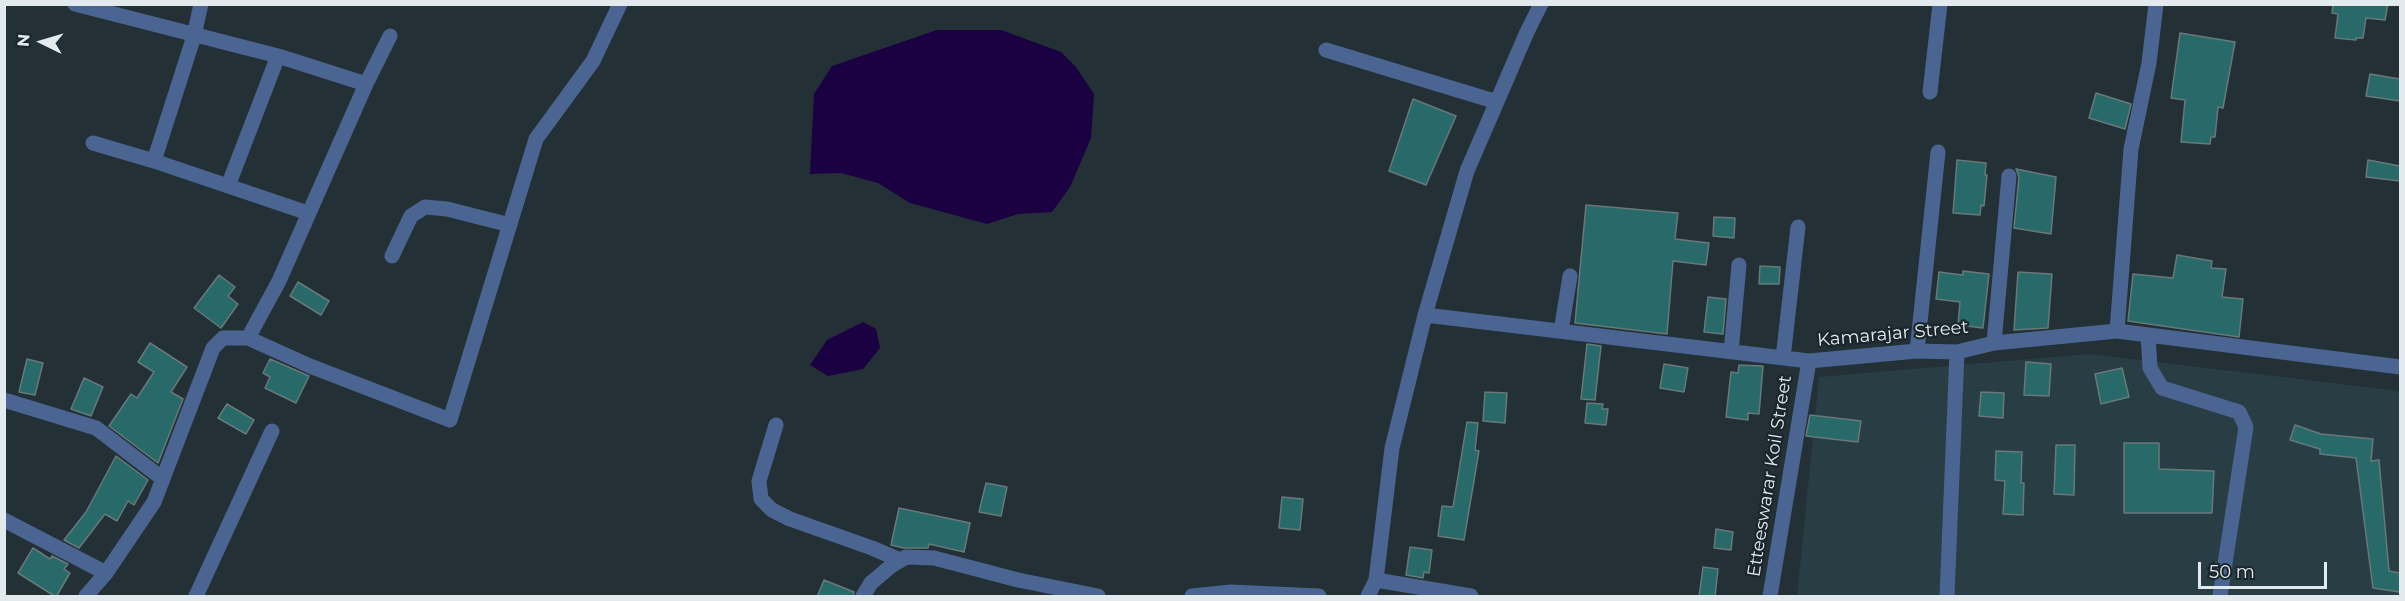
<!DOCTYPE html>
<style>
body{margin:0}
#map{position:relative;width:2405px;height:601px;overflow:hidden;background:#233036;font-family:Montserrat,sans-serif}
canvas{display:block}
.frame{position:absolute;inset:0;border:6px solid #e2eaee;pointer-events:none}
.north{position:absolute;left:12px;top:12px;width:60px;height:60px;-webkit-text-stroke:4px #1a262c;paint-order:stroke;rotate:275deg;font-size:16px;font-weight:700;line-height:24px;text-align:center;color:#e2eaee}
.north::after{content:'';display:block;margin:auto;width:21px;height:27px;background:#e2eaee;clip-path:polygon(50% 0,100% 100%,50% 72%,0 100%)}
.scale{position:absolute;left:2198px;top:562px;width:129px;height:27px;box-sizing:border-box;border:3px solid #e2eaee;border-top:0;padding-left:8px;font-size:18px;line-height:21px;white-space:nowrap;color:#e2eaee;-webkit-text-stroke:4px #1a262c;paint-order:stroke}
</style>
<div id="map">
<canvas width="2405" height="601"></canvas>
<div class="frame"></div>
<div class="north">N</div>
<div class="scale">50 m</div>
</div>
<script>
const context = document.querySelector('canvas').getContext('2d');
context.lineJoin = 'round';
function fill(path, color) {
  context.fillStyle = color;
  context.fill(path, 'evenodd');
}
function poly(rows) {
  const path = new Path2D();
  for (const r of rows) {
    path.moveTo(r[0], r[1]);
    for (let i = 2; i < r.length; i += 2) path.lineTo(r[i], r[i + 1]);
  }
  return path;
}
function stroke(path, color, width, dash) {
  context.strokeStyle = color;
  context.lineWidth = width;
  context.lineCap = dash ? 'butt' : 'round';
  context.setLineDash(dash || []);
  context.stroke(path);
}
function label(font, color, halo, rows, align = 'center') {
  context.font = font + ' Montserrat,sans-serif';
  context.lineWidth = 4.5;
  context.setLineDash([]);
  context.textBaseline = 'middle';
  context.strokeStyle = halo;
  context.fillStyle = color;
  for (const [text, x, y, turn = 0] of rows) {
    context.save();
    context.translate(x, y);
    context.rotate((+turn || 0) * Math.PI / 180);
    context.textAlign = isNaN(turn) ? turn : align;
    if (halo) context.strokeText(text, 0, 0);
    context.fillText(text, 0, 0);
    context.restore();
  }
}
const built = poly([
 [2089,354,2400,391,2400,596,1797,596,1819,377]
]);
const water = poly([
 [937,30,1001,30,1061,52,1076,67,1094,94,1091,138,1070,187,1052,212,1018,214,987,224,910,203,878,183,841,173,810,174,814,94,832,66],
 [863,322,876,329,880,348,863,369,828,376,810,365,827,340]
]);
const building = poly([
 [2333,4,2388,4,2385,20,2366,18,2363,38,2356,38,2356,40,2335,38,2338,14,2332,13,2333,4],
 [2180,33,2235,42,2223,108,2218,107,2215,137,2211,137,2210,144,2181,142,2185,100,2171,98,2180,33],
 [2370,74,2400,79,2400,101,2366,96,2370,74],
 [2096,93,2131,104,2125,129,2089,118,2096,93],
 [1413,99,1456,116,1426,185,1389,171,1413,99],
 [1957,160,1986,163,1985,175,1987,175,1984,206,1981,205,1980,215,1953,213,1957,160],
 [2368,160,2400,166,2400,181,2366,177,2368,160],
 [2016,169,2056,177,2051,234,2014,228,2019,177,2016,169],
 [1586,205,1678,213,1675,239,1709,243,1706,265,1673,261,1667,334,1575,323,1586,205],
 [1714,217,1735,218,1734,238,1713,236,1714,217],
 [2177,255,2212,261,2211,268,2226,269,2222,297,2243,299,2239,337,2128,321,2133,274,2173,278,2177,255],
 [1760,266,1780,267,1779,284,1759,284,1760,266],
 [1963,271,1989,274,1983,328,1958,325,1960,302,1936,299,1939,272,1963,275,1963,271],
 [2018,272,2052,274,2048,328,2014,330,2018,272],
 [219,275,235,287,228,296,238,304,221,328,194,308,219,275],
 [298,282,329,301,321,315,290,296,298,282],
 [1708,297,1726,299,1723,334,1704,332,1708,297],
 [150,343,187,367,171,392,183,399,158,463,109,426,131,394,137,398,154,372,138,362,150,343],
 [1587,344,1601,346,1595,400,1581,399,1587,344],
 [27,359,43,363,35,395,19,392,27,359],
 [270,359,309,376,296,403,265,388,270,377,263,373,270,359],
 [2026,362,2051,364,2049,396,2024,395,2026,362],
 [1664,364,1688,368,1684,392,1660,388,1664,364],
 [1739,365,1763,366,1759,414,1748,413,1748,420,1726,417,1731,372,1738,373,1739,365],
 [2122,368,2129,397,2101,404,2095,374,2122,368],
 [84,378,103,387,91,416,71,409,84,378],
 [1485,392,1507,393,1505,423,1483,421,1485,392],
 [1981,392,2004,393,2003,418,1979,416,1981,392],
 [1587,403,1603,404,1602,409,1608,409,1606,425,1585,423,1587,403],
 [227,404,254,420,246,434,218,418,227,404],
 [1810,415,1861,421,1858,442,1806,436,1810,415],
 [1467,422,1478,423,1475,450,1479,451,1464,540,1438,536,1442,506,1453,507,1467,422],
 [2295,425,2321,434,2373,439,2371,461,2379,460,2389,571,2400,573,2400,592,2373,588,2356,458,2320,454,2320,449,2290,440,2295,425],
 [2124,443,2159,443,2159,469,2214,471,2212,513,2124,513,2124,443],
 [2056,445,2075,445,2074,495,2054,494,2056,445],
 [1996,451,2022,452,2021,483,2024,483,2023,515,2003,514,2005,481,1995,480,1996,451],
 [116,456,148,480,134,505,128,501,117,521,105,514,79,548,64,540,86,512,116,456],
 [986,483,1007,487,1001,516,979,512,986,483],
 [1282,497,1303,499,1300,530,1279,528,1282,497],
 [899,508,970,523,964,552,929,544,928,548,904,548,891,545,899,508],
 [1716,529,1733,532,1731,550,1714,548,1716,529],
 [1410,547,1432,550,1429,573,1424,572,1423,578,1406,575,1410,547],
 [33,548,50,559,52,556,68,564,64,569,70,573,56,597,18,573,33,548],
 [1703,567,1718,569,1715,597,1699,597,1703,567],
 [824,580,854,592,853,597,817,597,824,580]
]);
const minor = poly([
 [75,4,278,56,366,84],
 [1326,50,1497,102],
 [1930,92,1940,4],
 [93,143,154,161,308,213],
 [154,161,194,36,201,4],
 [228,186,278,56],
 [392,256,411,216,425,207,447,209,510,225],
 [1425,315,1809,361,1917,351,1957,352,1994,343,2117,331,2400,367],
 [1561,331,1570,276],
 [2117,331,2131,149,2149,63,2156,4],
 [2148,335,2150,368,2162,388,2239,412,2246,427,2220,596],
 [248,338,279,281,366,84,390,36],
 [1994,343,2009,176],
 [1917,351,1938,152],
 [1731,352,1739,265],
 [1783,358,1798,227],
 [4,400,96,428,163,479],
 [776,425,759,481,761,499,772,510,790,519,872,548,900,560],
 [4,520,106,573],
 [1376,580,1471,596],
 [86,596,106,573,154,502,213,348,223,338,248,338,310,366,450,420,536,139,593,61,620,4],
 [196,596,272,431],
 [863,596,871,583,891,566,906,557,934,558,1018,580,1098,596],
 [1192,596,1231,592,1319,596],
 [1368,596,1376,580,1392,448,1425,315,1467,171,1527,32,1541,4],
 [1770,596,1809,361],
 [1947,596,1957,352]
]);
const streetNames = [
 ["Kamarajar Street",1893,334,-5],
 ["Etteeswarar Koil Street",1770,476,-81]
];
fill(built, '#293d45');
fill(water, '#1b0042');
fill(building, '#276a69');
stroke(building, '#687979', 1.5);
stroke(minor, '#4a6591', 15);
label('18px', '#e2eaee', '#1a262c', streetNames);
</script>
